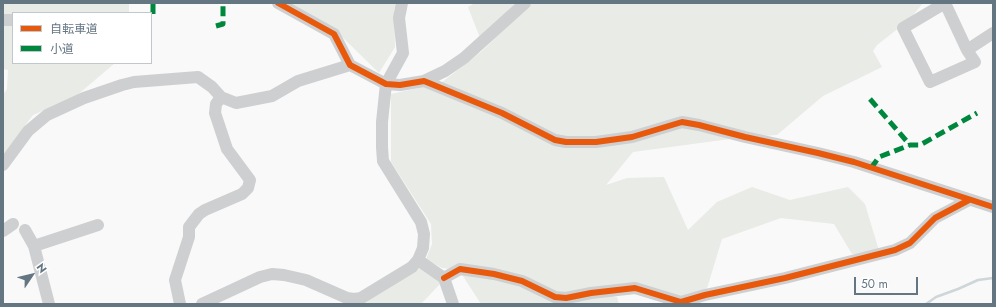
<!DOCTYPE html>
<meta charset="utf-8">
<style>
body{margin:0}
#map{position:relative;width:996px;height:307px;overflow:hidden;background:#f9f9f9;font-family:Jost,"Noto Sans JP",sans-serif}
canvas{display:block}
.frame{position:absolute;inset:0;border:4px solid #657683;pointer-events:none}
.legend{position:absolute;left:12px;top:12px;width:140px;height:52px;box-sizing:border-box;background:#fff;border:1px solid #c1c8cd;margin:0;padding:5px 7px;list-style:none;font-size:12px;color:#657683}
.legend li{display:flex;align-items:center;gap:8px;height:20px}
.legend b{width:20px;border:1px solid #c1c8cd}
.north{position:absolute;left:12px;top:255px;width:40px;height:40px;-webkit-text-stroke:3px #fff;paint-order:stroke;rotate:55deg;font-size:11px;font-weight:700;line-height:16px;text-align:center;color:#657683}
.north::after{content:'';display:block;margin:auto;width:14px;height:18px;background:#657683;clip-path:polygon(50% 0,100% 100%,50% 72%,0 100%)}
.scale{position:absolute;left:854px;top:277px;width:64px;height:18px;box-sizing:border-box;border:2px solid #657683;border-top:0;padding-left:5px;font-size:12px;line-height:14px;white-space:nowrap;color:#657683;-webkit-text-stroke:3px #fff;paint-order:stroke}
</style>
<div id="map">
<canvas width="996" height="307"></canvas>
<div class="frame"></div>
<ul class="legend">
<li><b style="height:5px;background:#e8590c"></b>自転車道</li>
<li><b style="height:5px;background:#00873e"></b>小道</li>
</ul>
<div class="north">N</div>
<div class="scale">50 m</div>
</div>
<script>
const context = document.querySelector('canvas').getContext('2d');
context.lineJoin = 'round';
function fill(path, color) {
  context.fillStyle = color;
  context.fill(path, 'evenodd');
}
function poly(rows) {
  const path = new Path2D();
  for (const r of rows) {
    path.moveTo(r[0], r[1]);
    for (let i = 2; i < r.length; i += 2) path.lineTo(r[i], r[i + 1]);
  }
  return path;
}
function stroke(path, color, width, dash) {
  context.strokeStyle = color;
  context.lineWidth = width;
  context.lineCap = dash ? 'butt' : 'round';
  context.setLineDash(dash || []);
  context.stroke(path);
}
const green = poly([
 [3,3,129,3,129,13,13,13,13,63,115,63,75,97,33,115,3,155,3,95,7,89,8,70,3,69],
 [288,3,396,3,394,11,395,47,379,73,336,31],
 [475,3,516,3,480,38,468,7],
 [531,3,923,3,909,20,877,45,873,51,882,67,823,96,777,135,745,137,633,152,606,185,627,178,664,177,688,230,717,202,752,187,790,200,848,187,865,204,880,254,852,254,834,224,781,218,722,239,705,295,681,302,637,293,608,295,617,297,619,304,481,304,459,270,442,268,426,259,432,244,431,224,391,162,391,94,441,83,482,51],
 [421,268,441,283,421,304,361,304]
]);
const stream = poly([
 [926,304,936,297,958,289,978,280,993,278]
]);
const minor = poly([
 [278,3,334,34,350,65,386,84,400,85,424,81,502,113,555,140,566,142,596,142,632,137,682,122,699,125,745,137,818,153,854,162,993,207],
 [945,3,967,50,975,62,930,82,903,28,945,3],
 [3,20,13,20],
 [967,50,993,33],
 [424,81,445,71,464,58,525,3],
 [3,165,28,131,47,115,84,98,122,85,134,82,198,77,212,87,221,97,236,103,272,96,298,81,350,65],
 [25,230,34,246],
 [3,231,13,224],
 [418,260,444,278,453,304],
 [444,278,460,269,494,274,522,281,555,297,566,298,591,293,635,288,681,302,705,295,785,278,895,250,910,243,935,218,969,200],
 [49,304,34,246,98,225],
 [180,304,175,280,189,237,189,227,199,214,205,210,242,194,248,188,250,180,227,149,215,113,216,104,221,97],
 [202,304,260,277,272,274,284,275,306,280,347,298,354,299,361,298,412,267,418,260,423,248,424,234,421,222,383,161,382,147,382,122,386,84,403,53,399,18,402,3]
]);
const quiet = poly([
 [153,14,153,3],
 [216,26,223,24,223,3],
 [870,99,910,145],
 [871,168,879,157,910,145,920,145,977,113]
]);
const cycleway = poly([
 [278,3,334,34,350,65,386,84,400,85,424,81,502,113,555,140,566,142,596,142,632,137,682,122,699,125,745,137,818,153,854,162,993,207],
 [444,278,460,269,494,274,522,281,555,297,566,298,591,293,635,288,681,302,705,295,785,278,895,250,910,243,935,218,969,200]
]);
fill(green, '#e8ebe6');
stroke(stream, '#ced6d9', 2.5);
stroke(minor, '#cecfd0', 12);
stroke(quiet, '#00873e', 5, [10, 5]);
stroke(cycleway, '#e8590c', 6);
</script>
